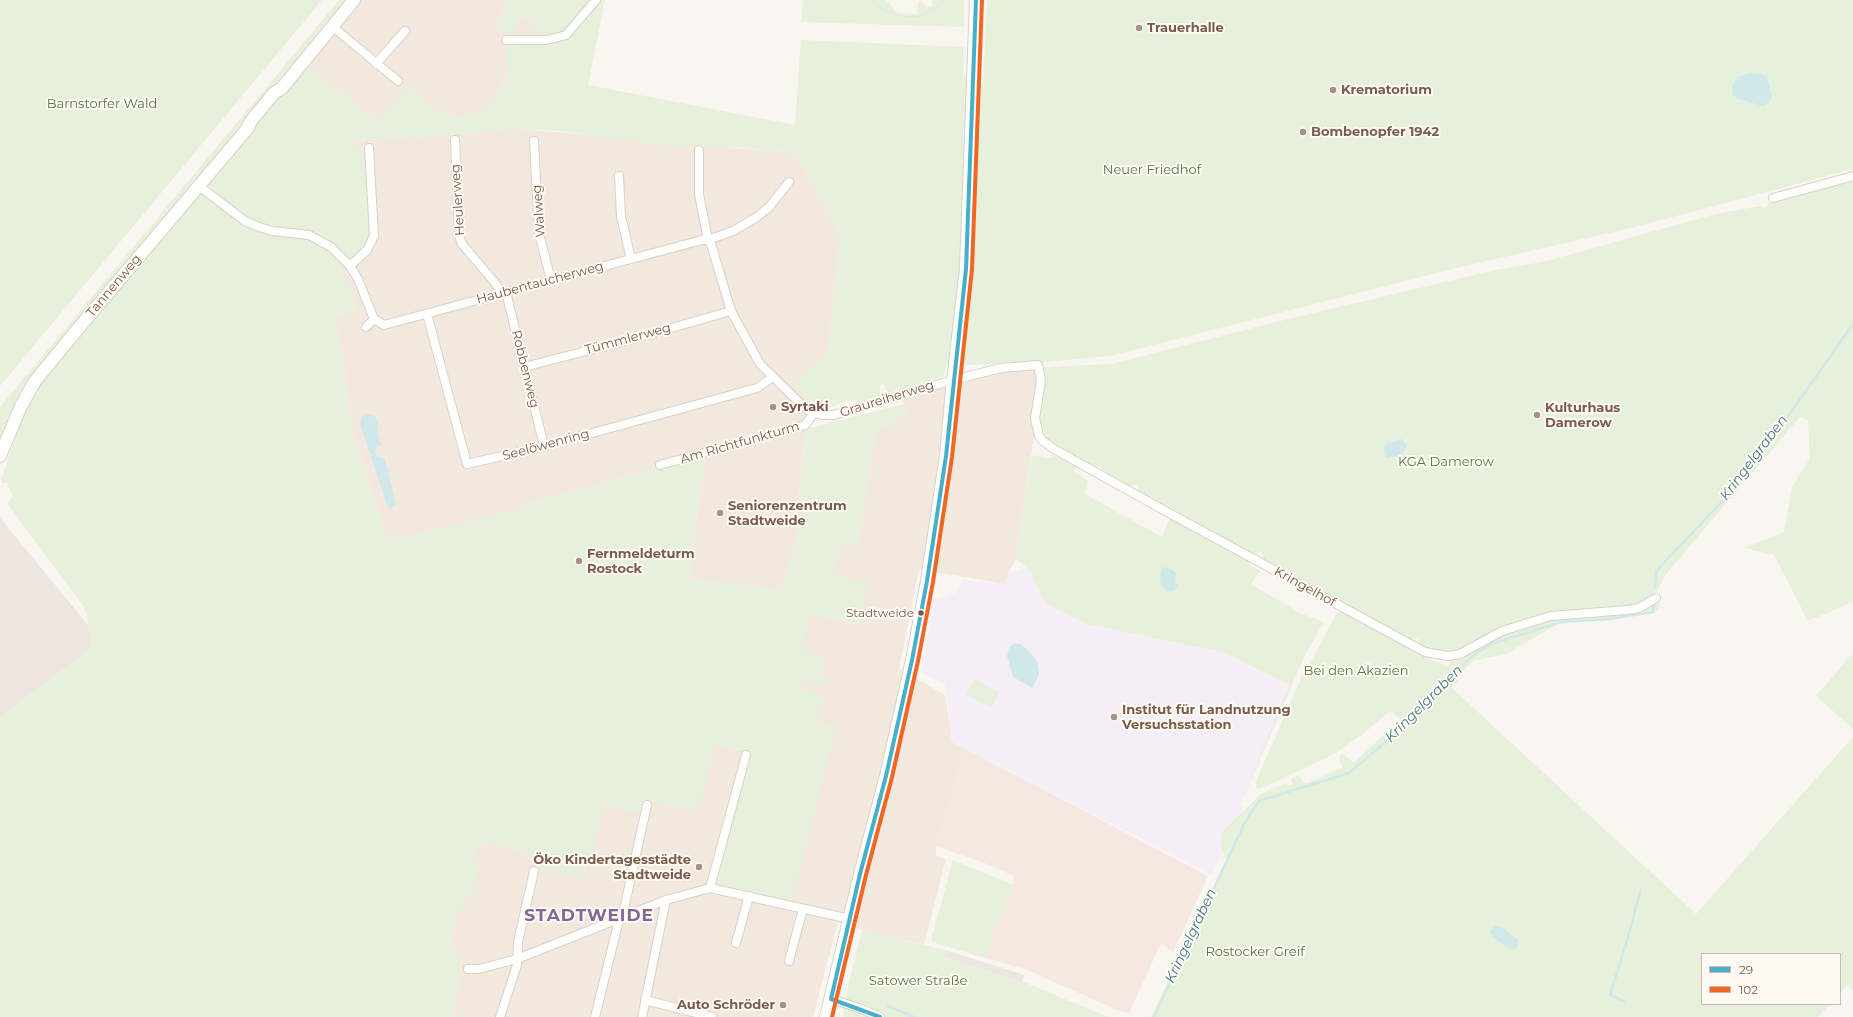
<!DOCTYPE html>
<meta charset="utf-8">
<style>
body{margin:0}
#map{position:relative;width:1853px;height:1017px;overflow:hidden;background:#f9f5f0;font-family:Montserrat,sans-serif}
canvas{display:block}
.legend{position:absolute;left:1701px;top:953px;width:140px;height:52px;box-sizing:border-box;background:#fffaf3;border:1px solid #cabbb1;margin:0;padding:5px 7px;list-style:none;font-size:12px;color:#7a5c4d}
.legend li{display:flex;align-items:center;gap:8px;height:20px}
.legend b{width:20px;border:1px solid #cabbb1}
</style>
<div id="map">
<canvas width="1853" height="1017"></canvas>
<ul class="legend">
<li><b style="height:5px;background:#46b0cc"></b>29</li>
<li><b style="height:5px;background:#f26522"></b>102</li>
</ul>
</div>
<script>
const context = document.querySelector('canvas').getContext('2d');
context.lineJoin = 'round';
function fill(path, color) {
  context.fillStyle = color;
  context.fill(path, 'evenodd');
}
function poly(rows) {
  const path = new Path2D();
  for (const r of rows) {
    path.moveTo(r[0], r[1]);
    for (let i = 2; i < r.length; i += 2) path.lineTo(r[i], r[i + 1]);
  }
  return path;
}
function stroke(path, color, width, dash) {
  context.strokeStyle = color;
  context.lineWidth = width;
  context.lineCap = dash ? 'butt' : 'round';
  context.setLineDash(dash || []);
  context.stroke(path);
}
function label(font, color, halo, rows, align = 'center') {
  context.font = font + ' Montserrat,sans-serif';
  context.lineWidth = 4;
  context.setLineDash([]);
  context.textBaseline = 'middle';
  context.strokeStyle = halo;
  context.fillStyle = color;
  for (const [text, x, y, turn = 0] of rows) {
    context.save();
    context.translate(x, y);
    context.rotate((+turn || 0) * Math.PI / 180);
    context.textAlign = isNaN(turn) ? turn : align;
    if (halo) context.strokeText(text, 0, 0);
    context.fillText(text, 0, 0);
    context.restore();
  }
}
const residential = poly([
 [346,0,507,0,496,27,517,33,517,19,533,17,538,32,586,15,560,38,507,46,507,75,496,99,481,112,462,118,442,114,433,108,417,91,379,122,295,58],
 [519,129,796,153,841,236,828,352,794,383,814,405,806,429,799,498,803,500,793,558,790,563,785,581,778,590,688,579,705,457,704,455,521,506,519,510,388,542,351,427,343,360,334,317,357,310,353,293,338,270,369,240,351,141,447,135],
 [1044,367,1016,559,1008,573,1005,584,919,569,899,669,945,695,952,742,966,749,943,827,936,846,936,856,946,859,924,944,877,934,838,922,813,1017,452,1017,462,961,450,946,455,917,473,854,476,848,484,844,494,844,520,850,533,857,546,871,604,805,641,813,644,800,715,745,750,752,715,882,836,727,817,722,801,690,803,680,822,675,800,651,810,614,858,624,832,576,840,544,858,545,875,429,898,422,896,417,906,414,903,400,1011,368]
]);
const commercial = poly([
 [966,749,1208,876,1173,952,1161,943,1129,1013,1119,1011,1025,969,985,958,1013,885,1013,876,993,866,936,846,943,827]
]);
const industrial = poly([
 [0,518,89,626,92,648,0,717],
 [945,950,1024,975,1022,982,943,957]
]);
const education = poly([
 [1026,567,1032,572,1035,583,1046,604,1086,624,1222,652,1289,685,1289,692,1240,805,1243,808,1212,875,952,742,945,684,920,672,925,655,934,600,955,593,963,580,1005,584,1008,573]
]);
const green = poly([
 [0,0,322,0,0,386],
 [339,0,346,0,295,58,379,122,407,88,417,91,433,108,442,114,462,118,481,112,496,99,507,75,507,46,560,38,584,16,557,34,548,36,538,32,533,17,517,19,517,34,511,35,496,27,507,0,605,0,588,85,795,125,801,40,964,47,963,75,983,85,987,0,1853,0,1853,169,1631,228,1456,268,1110,356,1032,363,968,365,946,363,944,376,888,394,884,384,879,386,882,396,865,403,849,400,828,408,814,405,794,383,828,352,841,236,796,153,734,147,686,148,559,131,519,129,447,135,351,141,364,160,369,240,339,270,353,293,357,310,334,317,343,360,351,427,388,542,518,510,521,506,704,455,705,457,688,579,778,590,785,581,790,563,793,558,803,500,799,499,806,429,904,404,906,414,897,417,898,422,875,429,858,546,840,544,832,576,868,581,859,624,810,614,801,651,827,657,822,675,828,677,826,685,804,680,801,689,824,696,817,722,836,727,791,901,715,883,750,752,715,745,697,812,645,800,641,813,604,805,585,878,546,871,533,857,520,850,494,844,484,844,476,848,473,854,479,864,473,889,455,917,450,946,462,961,452,1017,0,1017,0,717,92,648,88,620,84,607,7,503,13,497,7,483,2,483,1,480,13,444,7,440,0,448,0,407],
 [803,0,886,0,897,13,917,14,918,3,920,1,925,4,925,6,932,6,932,0,964,0,964,27,801,22],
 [1853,179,1853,602,1808,621,1774,555,1745,548,1784,532,1792,487,1810,458,1808,420,1800,417,1666,574,1655,595,1660,601,1658,610,1609,619,1561,622,1506,654,1473,661,1461,673,1459,679,1452,688,1696,914,1853,737,1853,990,1847,985,1840,993,1840,954,1702,954,1702,1004,1830,1004,1818,1017,1151,1017,1226,860,1220,844,1222,832,1261,794,1284,784,1290,785,1293,784,1291,779,1298,775,1304,783,1308,783,1342,768,1339,757,1343,754,1353,762,1356,761,1401,719,1390,711,1363,734,1336,753,1269,785,1259,789,1256,788,1256,781,1306,667,1309,666,1337,612,1341,612,1422,656,1449,666,1449,652,1435,651,1419,645,1419,640,1415,638,1411,640,1263,560,1263,555,1261,552,1255,555,1155,502,1137,491,1138,486,1133,485,1130,486,1102,472,1102,469,1098,466,1096,468,1050,443,1041,432,1037,414,1044,367,1112,364,1288,319,1500,269,1543,262,1716,214,1760,206,1766,208,1769,203],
 [1058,454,1077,465,1074,472,1088,481,1085,494,1162,537,1170,517,1250,560,1248,564,1260,571,1251,584,1302,614,1324,622,1304,657,1241,804,1289,685,1222,652,1086,624,1046,604,1035,583,1032,572,1016,559,1031,458,1034,455,1046,458,1052,458],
 [1853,653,1853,729,1816,696],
 [974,679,999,692,991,708,966,695],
 [953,860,1013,885,985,958,933,942,931,940],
 [862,930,945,950,943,957,1026,983,1109,1017,843,1017,848,987]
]);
const water = poly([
 [1750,73,1761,74,1767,77,1772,97,1769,103,1763,106,1738,99,1733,95,1732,86,1738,77],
 [368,413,375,416,379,425,377,428,381,445,377,447,375,452,377,457,385,459,396,504,391,509,388,508,360,424,362,417],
 [1402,439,1407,445,1404,452,1399,456,1386,458,1384,452,1384,447,1389,442],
 [1163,567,1171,569,1176,573,1175,581,1178,587,1173,591,1167,591,1161,585,1160,579,1161,570],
 [1014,643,1021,644,1031,653,1038,663,1039,674,1032,688,1013,677,1007,656,1009,648],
 [1495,926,1504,929,1518,940,1518,947,1512,950,1493,938,1490,931]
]);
const stream = poly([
 [1655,588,1657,570,1735,488,1791,412,1853,324],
 [1624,1001,1610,995,1626,944,1640,892],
 [888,1006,914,1017],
 [1154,1017,1245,822,1259,801,1349,773,1406,725,1470,658,1491,644,1561,622,1609,619,1653,612,1654,602]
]);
const street = poly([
 [333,27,398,81],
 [506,40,547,40,566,35,596,0],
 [376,64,405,31],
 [455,140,459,236,462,244,496,284,501,294],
 [534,141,539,234,551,280],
 [699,150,699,194,708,240,711,244,731,311,760,364,807,410,822,415,834,415,953,380,1001,368,1038,365,1041,381,1035,418,1039,436,1043,441,1054,449,1158,507,1425,652,1448,656,1460,654,1502,631,1551,616,1627,610,1639,608,1656,598],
 [619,176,621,216,631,259],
 [199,186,245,221,259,227,272,231,309,235,331,247,350,266,358,279,374,319,384,325,702,240,708,240],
 [1773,198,1853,176],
 [708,240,733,231,757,217,770,206,789,182],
 [350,266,367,250,374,236,369,148],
 [506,292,544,446],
 [427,314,467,464,541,447,757,388,773,377],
 [366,327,374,319],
 [524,367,629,340,731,311],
 [660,465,805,425,814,413],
 [710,888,746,755],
 [622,918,647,805],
 [736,943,749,896],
 [789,961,803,909],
 [468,969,479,969,517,959,666,900,710,888,850,919],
 [831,999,859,1008,880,1017],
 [645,1000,712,1017],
 [500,1017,517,965,518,942,534,871],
 [595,1017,619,920],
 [642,1017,666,900]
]);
const secondary = poly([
 [0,456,21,406,35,381,77,330,247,129,251,121,274,93,282,88,354,0],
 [826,1017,860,874,886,776,912,660,927,581,946,456,952,389,966,269,976,0]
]);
const tram = poly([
 [870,0,883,10,894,15,912,17,923,15,946,0]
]);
const bus1 = poly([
 [831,999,860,874,886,776,912,660,927,581,946,456,966,269,976,0],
 [831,999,880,1017]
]);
const bus2 = poly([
 [832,1017,866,875,892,777,918,661,933,582,952,457,972,269,982,0]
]);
const markers = [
 [1139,28,4,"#a69286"],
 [1333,90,4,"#a69286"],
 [1303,132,4,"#a69286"],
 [773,407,4,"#a69286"],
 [1537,415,4,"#a69286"],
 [720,513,4,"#a69286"],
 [579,561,4,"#a69286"],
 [921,613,3.5,"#7a5c4d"],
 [1114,717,4,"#a69286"],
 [699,867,4,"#a69286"],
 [783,1005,4,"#a69286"]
];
const busNames = [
 ["Stadtweide",914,613]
];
const poiNames = [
 ["Trauerhalle",1147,28],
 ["Krematorium",1341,90],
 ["Bombenopfer 1942",1311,132],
 ["Syrtaki",781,407],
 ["Kulturhaus",1545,408],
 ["Damerow",1545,423],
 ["Seniorenzentrum",728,506],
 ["Stadtweide",728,521],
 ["Fernmeldeturm",587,554],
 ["Rostock",587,569],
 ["Institut für Landnutzung",1122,710],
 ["Versuchsstation",1122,725],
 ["Öko Kindertagesstädte",691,860,"right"],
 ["Stadtweide",691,875,"right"],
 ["Auto Schröder",775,1005,"right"]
];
const parkNames = [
 ["Barnstorfer Wald",102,104],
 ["Neuer Friedhof",1152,170],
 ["KGA Damerow",1446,462],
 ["Bei den Akazien",1356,671],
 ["Rostocker Greif",1255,952],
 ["Satower Straße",918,981]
];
const streetNames = [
 ["Heulerweg",458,200,-94],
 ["Walweg",539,211,-94],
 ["Haubentaucherweg",540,283,-15],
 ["Tannenweg",114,286,-50],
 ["Tümmlerweg",628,339,-15],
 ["Robbenweg",525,369,76],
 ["Graureiherweg",887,399,-17],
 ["Am Richtfunkturm",740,443,-16],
 ["Seelöwenring",546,445,-15],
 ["Kringelhof",1305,587,29]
];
const waterNames = [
 ["Kringelgraben",1754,458,-53],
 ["Kringelgraben",1424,704,-45],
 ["Kringelgraben",1191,936,-65]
];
const districtNames = [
 ["STADTWEIDE",589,916]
];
fill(residential, '#f2e8de');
fill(commercial, '#f6e8e1');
fill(industrial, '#ede5e0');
fill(education, '#f6eef6');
fill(green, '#e7f0db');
fill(water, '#d0e8ea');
stroke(stream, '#d0e8ea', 2.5);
stroke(street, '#d7d1cb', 10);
stroke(secondary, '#d9d2cb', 14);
stroke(street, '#fefefd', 8);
stroke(secondary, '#fefefd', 12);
stroke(tram, '#e6e3e7', 1);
stroke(bus1, '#46b0cc', 4);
stroke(bus2, '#f26522', 4);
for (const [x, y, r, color] of markers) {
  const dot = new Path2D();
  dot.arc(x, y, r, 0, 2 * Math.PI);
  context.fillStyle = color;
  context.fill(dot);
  stroke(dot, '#fffaf3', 1.5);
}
label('12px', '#7a5c4d', '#fffaf3', busNames, 'right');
label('bold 13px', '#7a5c4d', '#fffaf3', poiNames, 'left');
label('13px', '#537a41', '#fffaf3', parkNames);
label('13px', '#7a5c4d', '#fffaf3', streetNames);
label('italic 14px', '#437c86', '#fffaf3', waterNames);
context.letterSpacing = '1px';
label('bold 17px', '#846695', '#fffaf3', districtNames);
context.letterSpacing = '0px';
</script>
